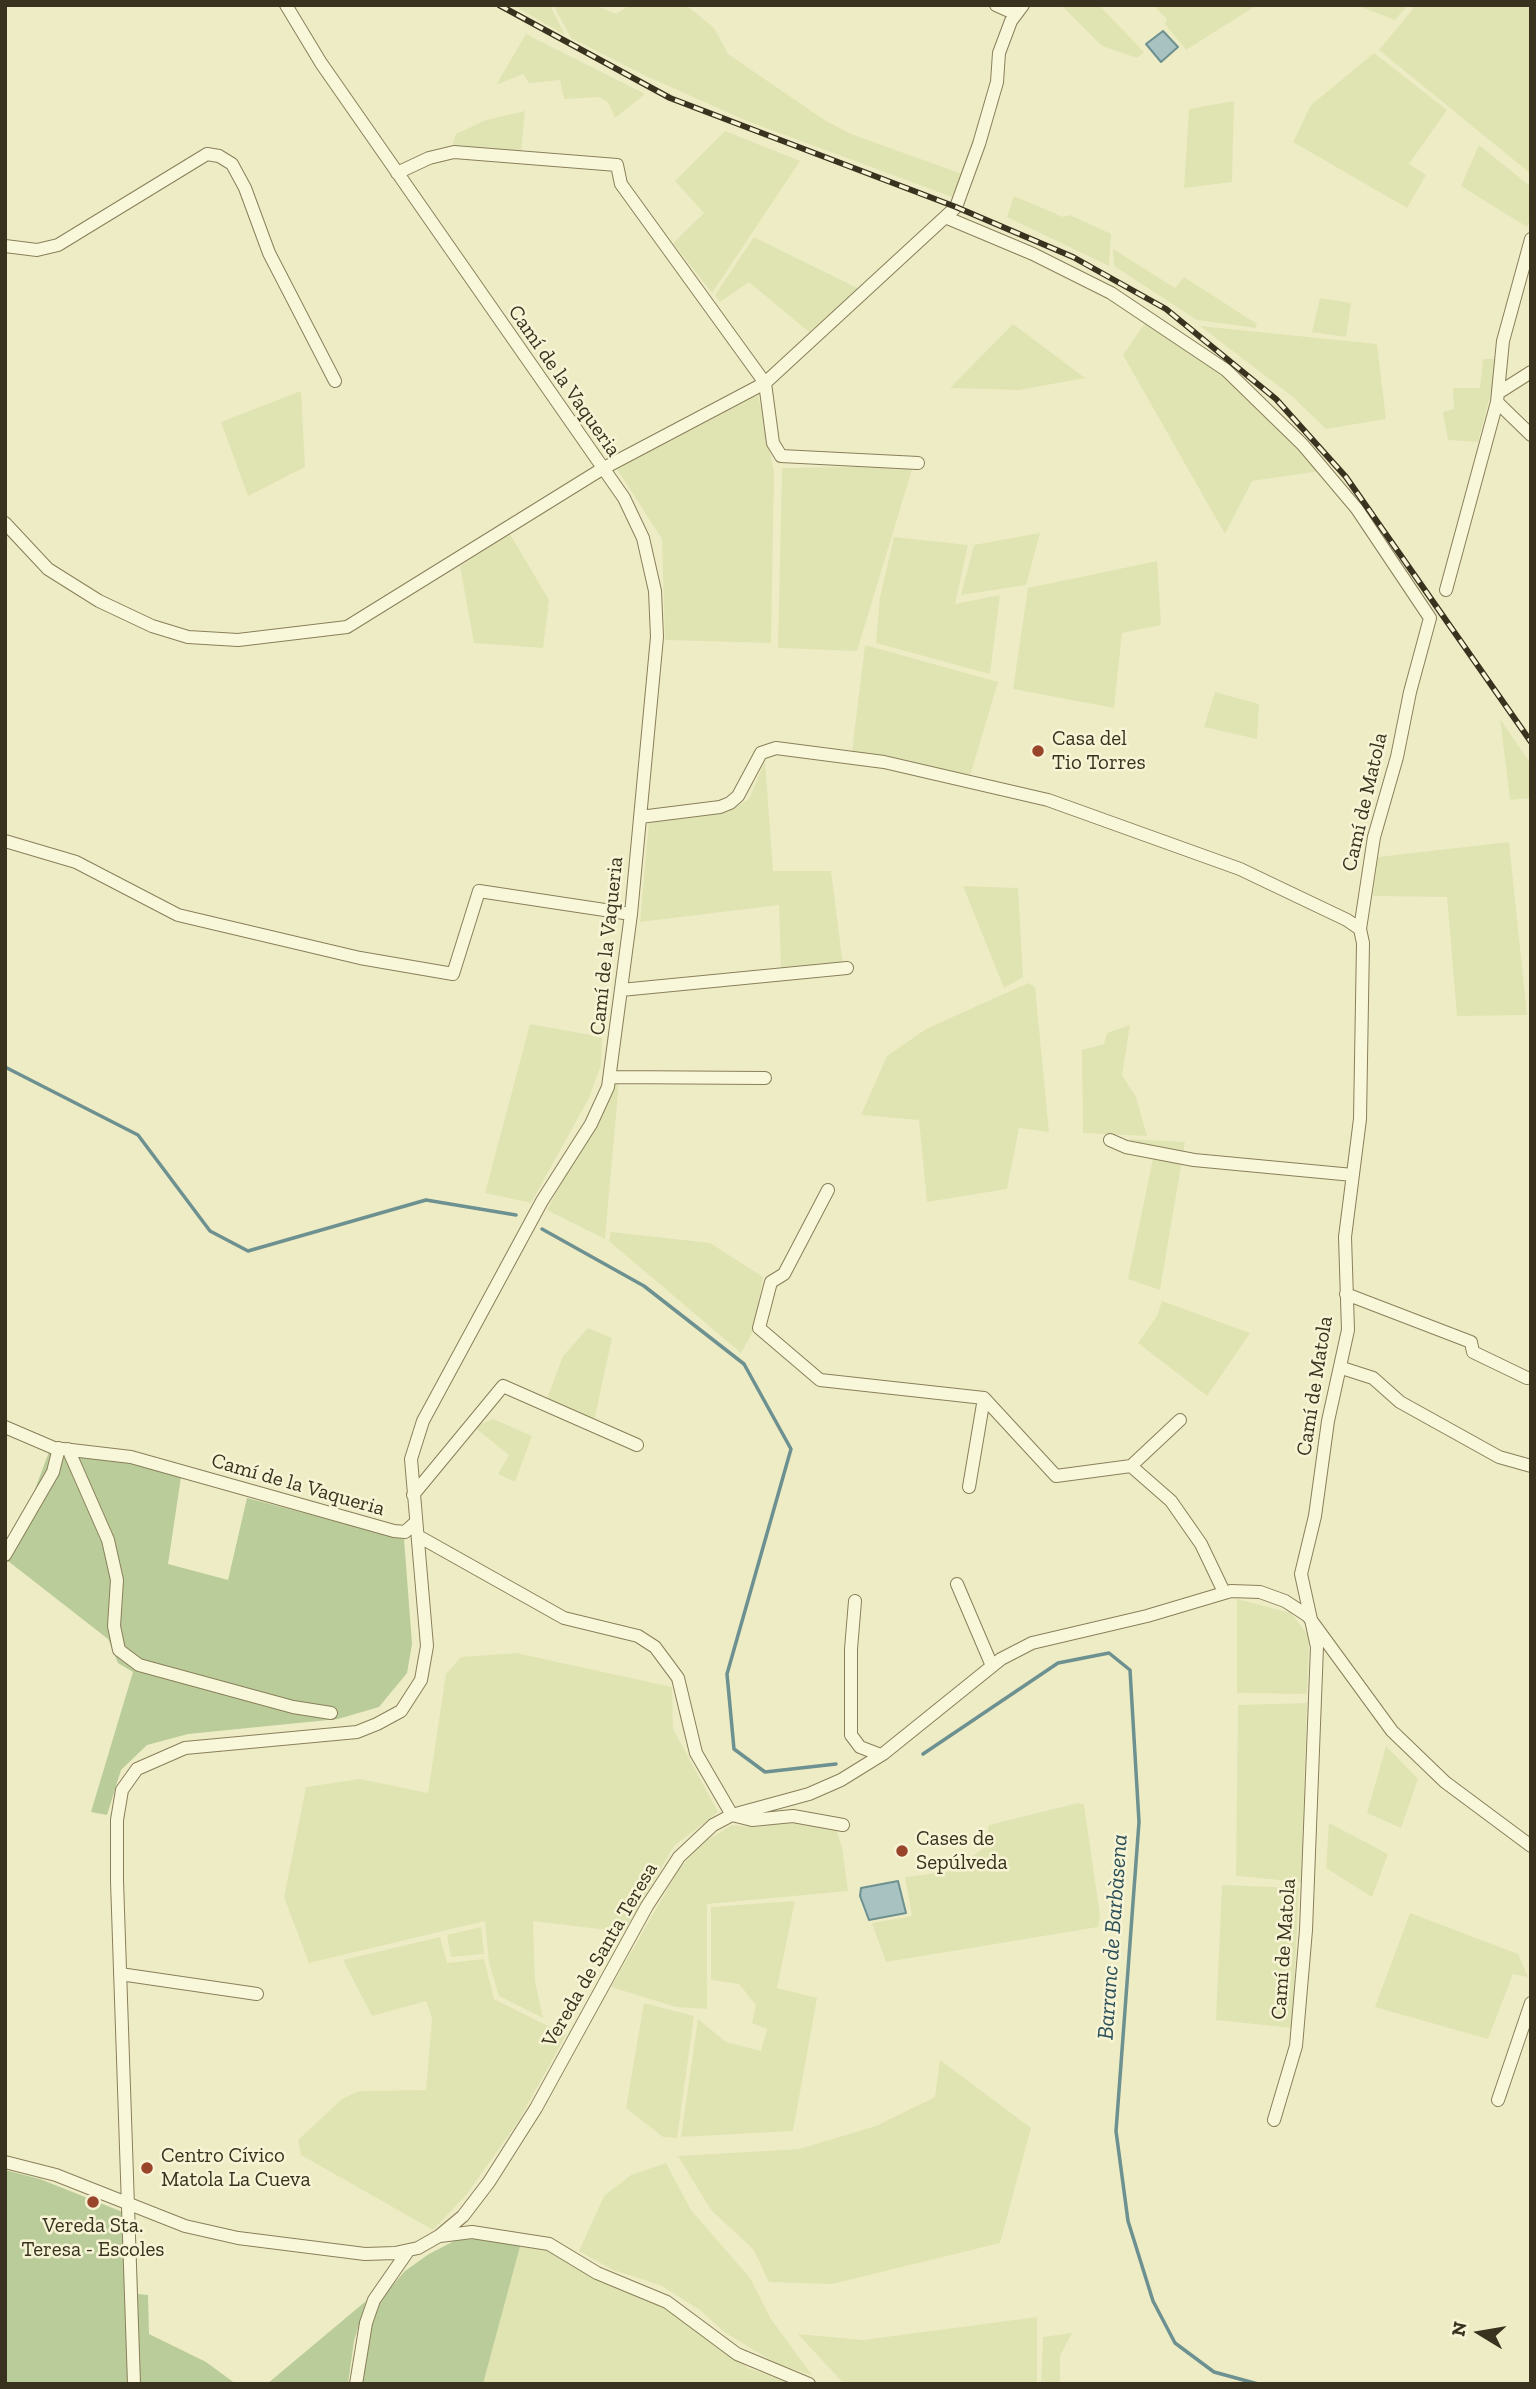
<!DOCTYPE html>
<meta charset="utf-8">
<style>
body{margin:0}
#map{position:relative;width:1536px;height:2389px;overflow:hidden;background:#eeecc5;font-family:"Zilla Slab",serif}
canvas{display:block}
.frame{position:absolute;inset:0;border:7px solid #39321f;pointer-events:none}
.north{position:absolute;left:1445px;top:2298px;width:70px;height:70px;-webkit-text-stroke:5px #f6f4d5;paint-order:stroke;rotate:281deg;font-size:19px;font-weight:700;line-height:28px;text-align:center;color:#39321f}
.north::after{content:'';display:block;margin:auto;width:24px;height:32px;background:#39321f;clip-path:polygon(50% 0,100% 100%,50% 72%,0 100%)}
</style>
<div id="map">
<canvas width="1536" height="2389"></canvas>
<div class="frame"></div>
<div class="north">N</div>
</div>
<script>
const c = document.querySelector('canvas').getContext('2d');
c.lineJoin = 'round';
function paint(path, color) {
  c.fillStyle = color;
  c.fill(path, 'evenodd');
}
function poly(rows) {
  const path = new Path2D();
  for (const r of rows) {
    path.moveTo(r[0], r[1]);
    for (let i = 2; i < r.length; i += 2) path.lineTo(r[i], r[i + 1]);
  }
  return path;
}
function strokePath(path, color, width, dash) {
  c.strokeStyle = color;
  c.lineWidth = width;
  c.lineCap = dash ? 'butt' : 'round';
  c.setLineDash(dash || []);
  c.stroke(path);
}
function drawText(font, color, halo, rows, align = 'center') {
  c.font = font + ' "Zilla Slab",serif';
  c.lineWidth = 5;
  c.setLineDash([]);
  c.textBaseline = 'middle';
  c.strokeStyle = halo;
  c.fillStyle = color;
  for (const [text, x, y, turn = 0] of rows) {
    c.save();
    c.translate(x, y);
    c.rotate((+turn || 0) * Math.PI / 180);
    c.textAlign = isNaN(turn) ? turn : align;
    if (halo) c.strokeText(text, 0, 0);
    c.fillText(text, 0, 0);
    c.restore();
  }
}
paint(poly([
 [513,5,550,5,565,35],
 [553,5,595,5,616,14,630,5,686,5,714,28,728,54,826,121,851,134,962,174,952,197,747,121,646,76,571,38],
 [1065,5,1099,5,1144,52,1137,58,1102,46,1063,7],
 [1153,5,1257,5,1186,50,1165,24,1167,19],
 [1356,5,1408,5,1395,20],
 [1416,5,1531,5,1531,174,1379,50],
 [526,34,645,94,615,118,608,102,599,97,564,99,560,80,529,83,523,74,496,85],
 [1374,53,1447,110,1409,164,1426,175,1407,208,1293,142,1311,105],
 [1234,101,1232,182,1184,188,1189,109],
 [525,111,521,153,452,147,456,134,486,120],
 [725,131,800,161,712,293,673,243,704,213,675,181],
 [1479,145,1531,187,1531,216,1527,227,1461,186],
 [1014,196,1063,217,1070,215,1111,234,1109,266,1007,217],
 [754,237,859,289,809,332,749,282,720,302,715,295],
 [1113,249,1175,288,1184,277,1257,324,1256,328,1197,320,1114,266],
 [1320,298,1351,303,1346,337,1312,332],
 [1145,323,1181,342,1244,394,1320,471,1252,481,1225,534,1123,355],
 [1013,324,1085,378,1019,390,950,388],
 [1200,326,1377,344,1386,419,1326,429,1293,397],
 [1483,359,1496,359,1492,389,1478,442,1448,440,1443,412,1454,409,1453,388,1480,388],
 [301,391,305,467,248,496,221,422],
 [758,395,774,472,771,643,665,640,662,539,617,469],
 [913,466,857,651,778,648,782,468],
 [1040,533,1026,585,961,595,974,545],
 [510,534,549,600,543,648,474,643,460,566],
 [894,537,968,545,955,604,1000,595,990,674,876,643,880,597],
 [1157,561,1161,625,1122,633,1114,708,1013,689,1028,588],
 [865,645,998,682,970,776,852,752],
 [1215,692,1259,704,1257,739,1204,727],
 [1500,719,1531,764,1531,798,1510,800],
 [765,761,773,871,831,871,843,965,781,970,779,905,640,922,649,821,728,812,749,799],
 [1509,842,1527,1015,1457,1016,1447,897,1373,896,1378,857],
 [963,886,1018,888,1023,977,1004,988],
 [1028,983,1035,987,1049,1132,1019,1128,1007,1189,927,1202,919,1120,861,1115,887,1056,926,1029],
 [530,1024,602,1037,601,1065,589,1098,531,1203,485,1193],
 [1130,1025,1122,1075,1136,1097,1147,1136,1083,1133,1082,1050,1104,1044,1107,1033],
 [619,1081,605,1239,547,1210,615,1082],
 [1130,1139,1185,1142,1160,1290,1128,1279,1155,1149,1129,1143],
 [611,1232,710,1243,763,1277,754,1330,741,1353,609,1241],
 [1162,1301,1250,1333,1207,1396,1138,1343,1157,1316],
 [588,1328,612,1338,594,1421,547,1399,563,1356],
 [493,1419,532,1436,515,1482,498,1474,509,1455,474,1427],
 [1237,1599,1291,1613,1309,1636,1307,1694,1237,1693],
 [516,1653,672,1687,673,1729,718,1812,674,1846,624,1932,533,1921,535,1981,543,2018,499,1996,489,1963,485,1921,309,1963,284,1897,306,1787,360,1779,428,1793,446,1674,461,1657],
 [1307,1703,1301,1882,1236,1876,1238,1705],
 [1386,1746,1418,1779,1401,1828,1367,1813],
 [1078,1803,1084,1805,1100,1915,1098,1927,886,1962,872,1923,912,1916,905,1877,952,1871,985,1847,989,1825],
 [792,1822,836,1829,842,1847,848,1891,707,1904,707,2009,676,2007,611,1987,679,1869,706,1841,732,1825,754,1827],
 [1329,1823,1388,1854,1372,1897,1326,1868],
 [1222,1885,1299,1888,1292,2028,1216,2020],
 [795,1901,777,1988,817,1998,793,2131,681,2137,698,2019,726,2042,761,2051,767,2029,752,2023,756,2005,739,1984,711,1980,711,1907],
 [1410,1913,1518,1954,1528,1977,1513,1974,1488,2039,1375,2007],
 [481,1927,484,1954,451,1957,447,1935],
 [440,1937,447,1963,484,1959,494,1999,566,2035,518,2122,467,2194,433,2230,301,2155,298,2140,342,2099,359,2091,426,2090,432,2018,426,2001,372,2016,343,1960],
 [644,2003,694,2016,677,2138,663,2137,626,2108],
 [940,2060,1031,2128,1000,2243,832,2284,769,2282,753,2249,711,2210,678,2156,799,2149,876,2126,935,2097],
 [666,2163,691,2210,750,2278,771,2319,812,2375,777,2364,724,2332,700,2310,660,2285,613,2270,579,2251,604,2196,631,2175],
 [521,2243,543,2248,648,2299,690,2324,748,2368,795,2384,483,2384],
 [1037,2317,1037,2384,844,2384,798,2334,863,2340],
 [1072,2333,1060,2356,1060,2384,1041,2384,1043,2337]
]), '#e0e4b3');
paint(poly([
 [49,1452,129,1462,181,1477,168,1564,228,1580,247,1498,404,1539,412,1644,407,1673,379,1707,338,1719,188,1734,147,1745,121,1770,107,1815,91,1812,133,1672,118,1663,108,1639,8,1561],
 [5,2170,40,2179,135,2217,138,2294,148,2295,149,2334,206,2362,236,2384,5,2384],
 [476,2239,521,2243,483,2384,361,2384,370,2331,379,2301,405,2271,429,2254,456,2240],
 [366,2301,354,2341,348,2384,267,2384]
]), '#bacc99');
const water = poly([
 [1163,31,1178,47,1161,62,1146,44,1163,31],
 [898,1881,906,1913,869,1920,860,1896,861,1888,898,1881]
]);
paint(water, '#a7c2c0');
strokePath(water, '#6d9090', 2);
strokePath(poly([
 [5,1067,138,1135,210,1231,248,1251,426,1200,516,1215],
 [542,1229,644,1286,744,1364,791,1449,727,1674,734,1749,765,1772,836,1764],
 [923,1754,1058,1663,1109,1653,1130,1670,1139,1822,1116,2131,1128,2221,1153,2301,1175,2343,1214,2372,1258,2384]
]), '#6d9090', 3.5);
const street = poly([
 [996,5,1016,14],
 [397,173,429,158,454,152,617,165,621,184,765,383,773,443,781,456,918,463],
 [945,217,1033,254,1111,293,1226,370,1303,445,1357,509,1430,618,1410,692,1397,757,1374,837,1360,929,1363,943,1360,1119,1345,1237,1348,1330,1328,1421,1315,1516,1301,1574,1317,1647,1306,1930,1296,2046,1274,2120],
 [1531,239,1503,341,1497,402,1531,435],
 [5,246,37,250,58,245,207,154,219,156,232,164,245,188,269,253,335,381],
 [1498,393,1531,372],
 [5,523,48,569,99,601,152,626,188,637,238,640,347,627,602,469,765,383,956,207,979,144,997,82,999,53,1011,21,1023,5],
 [1446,590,1497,402],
 [640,817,720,807,730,803,738,796,761,753,776,748,884,762,1048,800,1240,869,1347,920,1360,929],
 [5,841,76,862,178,915,360,958,453,974,479,891,631,914],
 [621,990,847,968],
 [610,1077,765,1078],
 [1110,1140,1126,1147,1194,1160,1353,1175],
 [828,1190,784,1274,771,1282,759,1328,820,1380,984,1398,1056,1476,1131,1466,1171,1501,1201,1544,1224,1592],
 [1346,1294,1471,1342,1473,1352,1527,1378],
 [1342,1368,1373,1378,1400,1402,1499,1457,1531,1466],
 [5,1427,54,1448,131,1457,394,1531,405,1532,416,1522],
 [68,1449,108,1540,117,1580,114,1626,119,1650,139,1665,293,1707,331,1713],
 [1131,1466,1180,1420],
 [969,1487,984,1398],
 [413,1495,503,1386,637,1445],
 [418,1536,564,1618,638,1636,655,1647,678,1678,696,1753,732,1815,752,1820,793,1816,843,1825],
 [5,1555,53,1472,59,1448],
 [957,1584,992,1666],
 [855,1601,851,1649,851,1735,860,1747,881,1755],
 [120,1974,257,1994],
 [1498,2100,1531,2003],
 [5,2162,56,2175,185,2226,238,2238,365,2254,395,2253,418,2248,439,2236,463,2216,489,2182,536,2108,647,1906,679,1857,713,1825,732,1815,809,1794,841,1780,883,1754,1001,1659,1032,1643,1147,1616,1231,1591,1260,1592,1285,1601,1308,1616,1392,1731,1445,1782,1531,1846],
 [440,2236,472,2232,549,2244,597,2273,667,2302,737,2354,809,2384],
 [134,2384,117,1881,117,1820,122,1790,137,1769,185,1748,357,1732,377,1724,401,1711,421,1680,427,1646,411,1459,423,1421,542,1201,591,1124,608,1087,631,914,657,637,655,591,643,538,624,498,321,63,286,5],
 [356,2384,366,2323,374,2300,408,2251]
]);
strokePath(street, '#897f5b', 14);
strokePath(street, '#f9f7d9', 12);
const rail = poly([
 [499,5,670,98,956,207,1073,257,1166,309,1276,399,1346,477,1531,742]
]);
strokePath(rail, '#39321f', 6);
strokePath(rail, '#f6f4d5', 3.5, [10]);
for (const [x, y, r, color] of [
 [1038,751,7,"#98452b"],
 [902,1851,7,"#98452b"],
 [147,2168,7,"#98452b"],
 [93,2202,7,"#98452b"]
]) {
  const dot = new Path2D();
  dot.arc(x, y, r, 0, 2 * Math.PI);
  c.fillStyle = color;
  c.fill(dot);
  strokePath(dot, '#f6f4d5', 2.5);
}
drawText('21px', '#39321f', '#f6f4d5', [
 ["Camí de la Vaqueria",564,381,55],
 ["Camí de Matola",1365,802,-77],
 ["Camí de la Vaqueria",607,946,-84],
 ["Camí de Matola",1315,1386,-81],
 ["Camí de la Vaqueria",298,1485,16],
 ["Camí de Matola",1284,1949,-86],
 ["Vereda de Santa Teresa",600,1955,-60]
]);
drawText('21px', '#39321f', '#f6f4d5', [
 ["Casa del",1052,739],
 ["Tio Torres",1052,763],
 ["Cases de",916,1839],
 ["Sepúlveda",916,1863],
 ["Centro Cívico",161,2156],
 ["Matola La Cueva",161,2180],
 ["Vereda Sta.",93,2226,"center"],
 ["Teresa - Escoles",93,2250,"center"]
], 'left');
drawText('italic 23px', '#2e5159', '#f6f4d5', [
 ["Barranc de Barbàsena",1113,1937,-86]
]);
</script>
